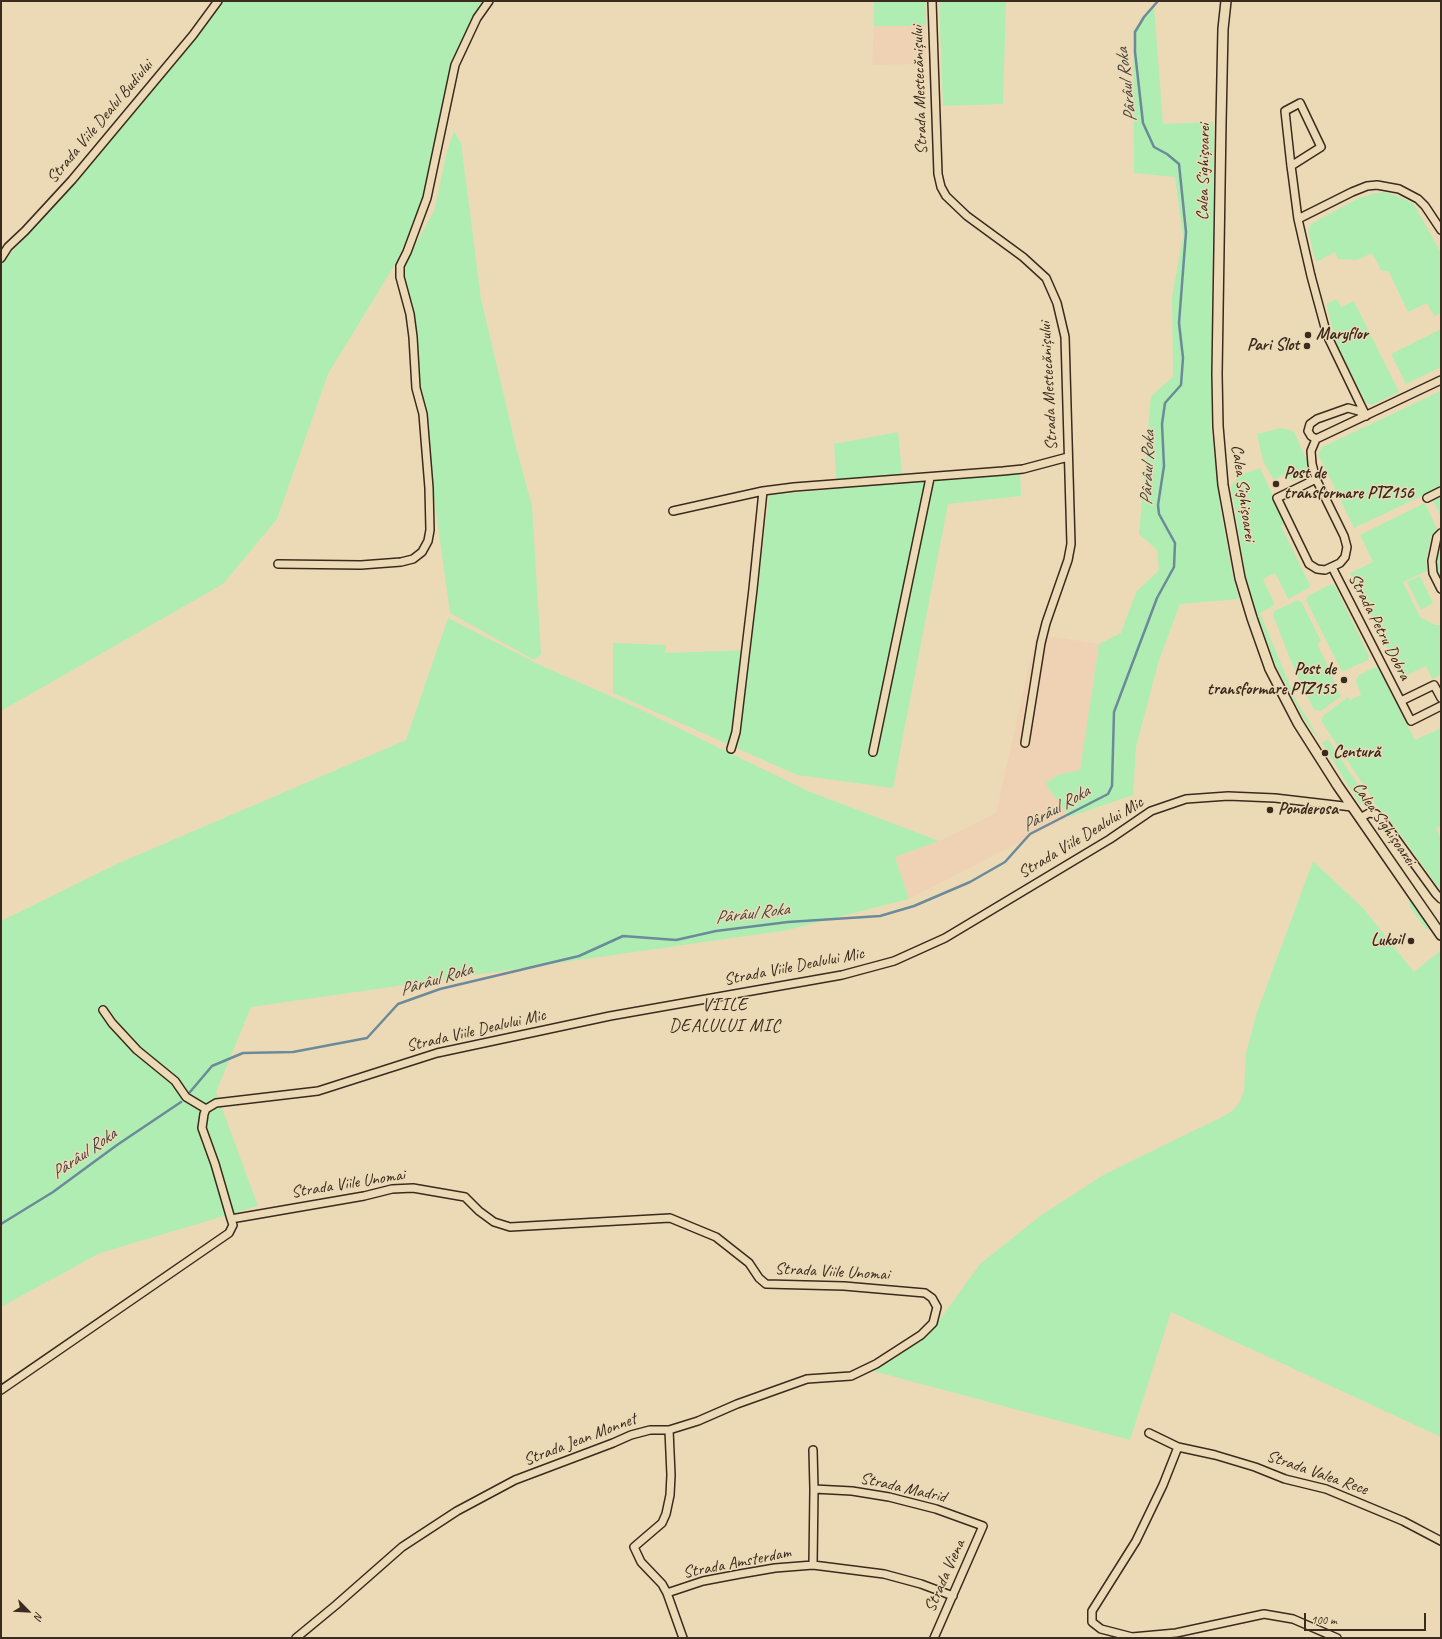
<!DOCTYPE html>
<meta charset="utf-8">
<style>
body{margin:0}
#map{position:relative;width:1442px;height:1639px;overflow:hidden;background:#ecdab7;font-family:Caveat,sans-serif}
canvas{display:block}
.frame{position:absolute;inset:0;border:2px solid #3b2a1e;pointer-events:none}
.north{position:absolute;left:8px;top:1591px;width:40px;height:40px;-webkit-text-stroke:3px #ecdab7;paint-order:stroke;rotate:114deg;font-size:11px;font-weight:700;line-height:16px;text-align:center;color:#3b2a1e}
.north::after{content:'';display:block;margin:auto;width:14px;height:18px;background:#3b2a1e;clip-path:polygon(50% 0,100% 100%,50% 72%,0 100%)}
.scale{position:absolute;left:1304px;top:1613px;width:122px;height:18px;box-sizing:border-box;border:2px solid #3b2a1e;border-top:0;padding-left:5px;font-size:12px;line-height:14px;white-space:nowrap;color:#3b2a1e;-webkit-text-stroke:3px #ecdab7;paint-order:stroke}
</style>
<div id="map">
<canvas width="1442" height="1639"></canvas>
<div class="frame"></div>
<div class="north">N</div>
<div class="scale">100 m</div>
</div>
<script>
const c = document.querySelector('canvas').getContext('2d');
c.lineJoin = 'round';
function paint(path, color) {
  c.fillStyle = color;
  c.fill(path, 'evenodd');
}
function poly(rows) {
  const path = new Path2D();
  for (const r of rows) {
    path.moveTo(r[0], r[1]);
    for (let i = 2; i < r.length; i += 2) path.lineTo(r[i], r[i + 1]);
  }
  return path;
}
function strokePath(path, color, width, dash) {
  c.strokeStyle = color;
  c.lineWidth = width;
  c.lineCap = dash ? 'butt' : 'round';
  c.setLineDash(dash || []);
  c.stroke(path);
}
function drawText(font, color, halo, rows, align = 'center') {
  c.font = font + ' Caveat,sans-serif';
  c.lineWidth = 3;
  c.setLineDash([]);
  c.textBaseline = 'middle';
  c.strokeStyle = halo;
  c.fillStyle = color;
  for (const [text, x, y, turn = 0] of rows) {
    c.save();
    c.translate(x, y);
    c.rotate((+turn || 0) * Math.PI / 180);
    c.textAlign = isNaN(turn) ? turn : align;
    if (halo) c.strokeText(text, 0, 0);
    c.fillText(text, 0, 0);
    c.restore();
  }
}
paint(poly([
 [874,26,926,26,926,64,872,65],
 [1036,634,1099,644,1080,770,1058,775,1045,783,1069,817,909,899,895,857,939,841,996,813]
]), '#efd2b3');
paint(poly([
 [221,1,485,1,449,73,441,117,421,204,397,261,328,374,277,519,223,584,1,711,1,265],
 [874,1,926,1,926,26,874,26],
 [939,1,1006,1,1003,104,943,106],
 [1154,6,1163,124,1214,122,1211,426,1221,513,1233,577,1239,599,1180,604,1159,660,1136,747,1133,795,1069,817,1045,783,1058,775,1080,770,1099,644,1121,633,1136,592,1159,570,1157,550,1139,534,1151,396,1173,377,1172,297,1183,236,1175,177,1134,173,1133,31],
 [454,131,461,143,481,299,517,451,532,506,541,654,534,660,450,613,429,461,418,365,403,267,434,211,447,151],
 [1384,192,1398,196,1414,204,1441,253,1441,313,1434,316,1427,303,1408,312,1389,272,1381,270,1372,253,1357,260,1338,259,1335,252,1316,262,1308,231,1311,224,1359,198,1372,194],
 [1337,299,1341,307,1354,301,1399,392,1372,405,1366,403,1336,342,1326,304],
 [1441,329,1441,367,1406,384,1391,354],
 [1441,391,1441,487,1354,528,1318,454,1322,447],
 [1281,428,1294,431,1312,473,1293,481,1284,475,1274,480,1263,461,1257,434],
 [898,432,903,483,1020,473,1021,496,948,504,893,788,797,775,613,693,613,643,666,645,665,653,750,650,769,495,837,489,834,444],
 [1260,468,1286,523,1281,526,1310,585,1309,588,1288,599,1275,573,1263,579,1275,605,1260,613,1296,700,1322,743,1328,739,1368,800,1369,805,1367,806,1359,803,1322,743,1305,721,1276,666,1257,614,1246,576,1231,487,1234,482,1240,475],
 [1441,495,1441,517,1432,499],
 [1425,503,1437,529,1431,536,1426,561,1427,571,1403,582,1420,617,1435,625,1441,625,1441,676,1440,675,1432,679,1426,666,1401,678,1350,573,1373,562,1360,535],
 [1441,548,1441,581,1435,569,1438,549],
 [1420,576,1433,603,1421,610,1407,582],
 [1331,584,1335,586,1369,656,1368,660,1344,671,1341,670,1306,600,1308,596],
 [1298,600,1301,601,1321,641,1317,643,1341,696,1321,711,1314,710,1306,694,1292,664,1273,615,1274,611],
 [448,618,542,666,633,706,808,791,939,841,895,857,909,899,788,930,251,1007,216,1092,258,1206,100,1253,1,1307,1,921,119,863,406,740],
 [1375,667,1378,668,1415,740,1441,728,1441,825,1436,828,1441,839,1441,891,1387,816,1376,806,1372,798,1322,722,1322,718,1324,715,1348,697,1350,700,1361,695,1356,681,1357,678,1359,675],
 [1313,861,1364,909,1414,972,1441,950,1441,1437,1171,1312,1130,1440,873,1371,928,1336,980,1264,1040,1216,1105,1174,1224,1116,1232,1111,1240,1102,1244,1090,1246,1053,1256,1015],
 [1409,896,1433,931,1425,928,1410,907]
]), '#b0edb3');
strokePath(poly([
 [190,1092,212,1066,243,1053,293,1052,367,1038,398,1004,440,989,579,956,623,936,676,940,716,931,788,922,880,916,914,906,970,882,1005,862,1030,834,1108,794,1112,786,1114,712,1157,598,1174,567,1175,543,1159,514,1158,505,1164,466,1162,424,1165,403,1181,385,1183,358,1179,323,1186,232,1179,164,1167,154,1154,147,1143,123,1135,52,1135,32,1144,17,1158,1],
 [1,1224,53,1192,117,1145,181,1102]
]), '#6b8b9a', 2.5);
const minor = poly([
 [932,1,938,174,941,187,946,196,967,216,1023,257,1046,278,1057,303,1065,337,1071,544,1068,560,1046,623,1041,643,1025,743],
 [1291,166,1321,147,1300,103,1285,111,1291,166,1292,173,1298,219],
 [1,258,8,247,25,231,72,180,193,35,218,1],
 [1366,416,1327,335,1311,276,1298,219,1352,192,1367,186,1377,185,1399,189,1418,199,1425,206,1441,230],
 [1316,439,1311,451,1312,464,1316,479,1344,536,1347,547,1345,557,1340,563,1325,570,1317,569,1309,564,1277,498,1316,479],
 [1316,439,1441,380],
 [1316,439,1311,436,1308,431,1310,424,1317,419,1348,408,1359,411,1365,416],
 [1427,498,1441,491],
 [673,511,763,491,794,487,1003,471,1023,469,1068,457],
 [1441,533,1437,537,1432,561,1433,573,1441,589],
 [278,564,361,565,401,562,413,559,422,552,428,541,430,530,429,488,423,414,416,388,413,337,410,314,400,277,400,266,407,252,427,198,455,65,477,18,489,1],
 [1332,567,1411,721,1441,706],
 [1401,701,1434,685,1441,698],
 [731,749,736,732,753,589,763,491],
 [873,752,930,478],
 [1360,818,1369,813,1376,814,1383,821,1436,894,1441,899],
 [103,1010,112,1023,137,1050,175,1081,186,1097,206,1109],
 [231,1219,364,1196,392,1189,413,1188,465,1197,479,1211,494,1222,510,1227,670,1218,716,1237,749,1263,759,1278,766,1284,844,1286,925,1293,932,1298,937,1307,933,1323,921,1335,876,1364,851,1376,807,1379,737,1404,698,1421,669,1430,650,1430,631,1435,613,1443,515,1480,457,1511,402,1547,336,1605,296,1638],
 [1,1390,229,1233,233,1225,231,1219,215,1164,202,1128,204,1114,206,1109,216,1103,318,1091,437,1053,610,1016,842,975,894,961,945,938,1110,839,1151,811,1186,799,1228,796,1275,798,1352,807],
 [669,1430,671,1475,670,1495,666,1514,662,1523,634,1547,641,1562,662,1584,667,1593,683,1638],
 [1149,1433,1178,1447,1215,1455,1255,1467,1285,1479,1326,1489,1403,1521,1441,1541],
 [1178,1447,1163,1485,1136,1541,1092,1611,1092,1622,1101,1629,1132,1637,1176,1633,1264,1614,1293,1619,1337,1638],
 [814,1489,852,1491,889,1497,936,1509,983,1526,934,1638],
 [813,1565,814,1489,813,1450],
 [667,1593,703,1581,740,1574,775,1568,813,1565,884,1574,921,1584,953,1596]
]);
const secondary = poly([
 [1226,1,1223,29,1221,123,1217,374,1218,426,1223,485,1240,578,1252,618,1270,669,1298,723,1338,786,1441,935]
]);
strokePath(minor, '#3b2a1e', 10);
strokePath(secondary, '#3b2a1e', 12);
strokePath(minor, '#ecdab7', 7);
strokePath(secondary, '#ecdab7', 9);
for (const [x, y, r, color] of [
 [1308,335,4,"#3b2a1e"],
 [1307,346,4,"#3b2a1e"],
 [1276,484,4,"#3b2a1e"],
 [1344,680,4,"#3b2a1e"],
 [1325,753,4,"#3b2a1e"],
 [1270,810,4,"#3b2a1e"],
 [1411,941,4,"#3b2a1e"]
]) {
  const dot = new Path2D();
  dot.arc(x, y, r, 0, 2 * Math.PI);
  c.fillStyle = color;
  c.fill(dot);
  strokePath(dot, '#ecdab7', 1.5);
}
drawText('17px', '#3b2a1e', '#ecdab7', [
 ["Strada Mestecănișului",920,90,-92],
 ["Strada Viile Dealul Budiului",100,122,-50],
 ["Calea Sighișoarei",1204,172,-89],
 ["Strada Mestecănișului",1049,386,-93],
 ["Calea Sighișoarei",1243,493,82],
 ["Strada Petru Dobra",1379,627,63],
 ["Calea Sighișoarei",1384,824,55],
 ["Strada Viile Dealului Mic",1081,838,-31],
 ["Strada Viile Dealului Mic",794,967,-11],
 ["Strada Viile Dealului Mic",476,1031,-13],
 ["Strada Viile Unomai",348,1184,-9],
 ["Strada Viile Unomai",832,1272,3],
 ["Strada Jean Monnet",580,1440,-21],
 ["Strada Valea Rece",1317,1473,19],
 ["Strada Madrid",903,1488,13],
 ["Strada Amsterdam",737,1563,-11],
 ["Strada Viena",945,1576,-66]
]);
drawText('bold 17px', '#3b2a1e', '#ecdab7', [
 ["Maryflor",1316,335],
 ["Pari Slot",1299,346,"right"],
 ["Post de",1284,474],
 ["transformare PTZ156",1284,494],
 ["Post de",1336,670,"right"],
 ["transformare PTZ155",1336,690,"right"],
 ["Centură",1333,753],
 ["Ponderosa",1278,810],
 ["Lukoil",1403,941,"right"]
], 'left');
drawText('italic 18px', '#47423d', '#ecdab7', [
 ["Pârâul Roka",1127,85,-97],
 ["Pârâul Roka",1148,468,-88],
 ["Pârâul Roka",1056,809,-30],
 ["Pârâul Roka",752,914,-7],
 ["Pârâul Roka",436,980,-17],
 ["Pârâul Roka",84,1154,-35]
]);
c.letterSpacing = '1px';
drawText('18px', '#3b2a1e', '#ecdab7', [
 ["VIILE",725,1005],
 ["DEALULUI MIC",725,1026]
]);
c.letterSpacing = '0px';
</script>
